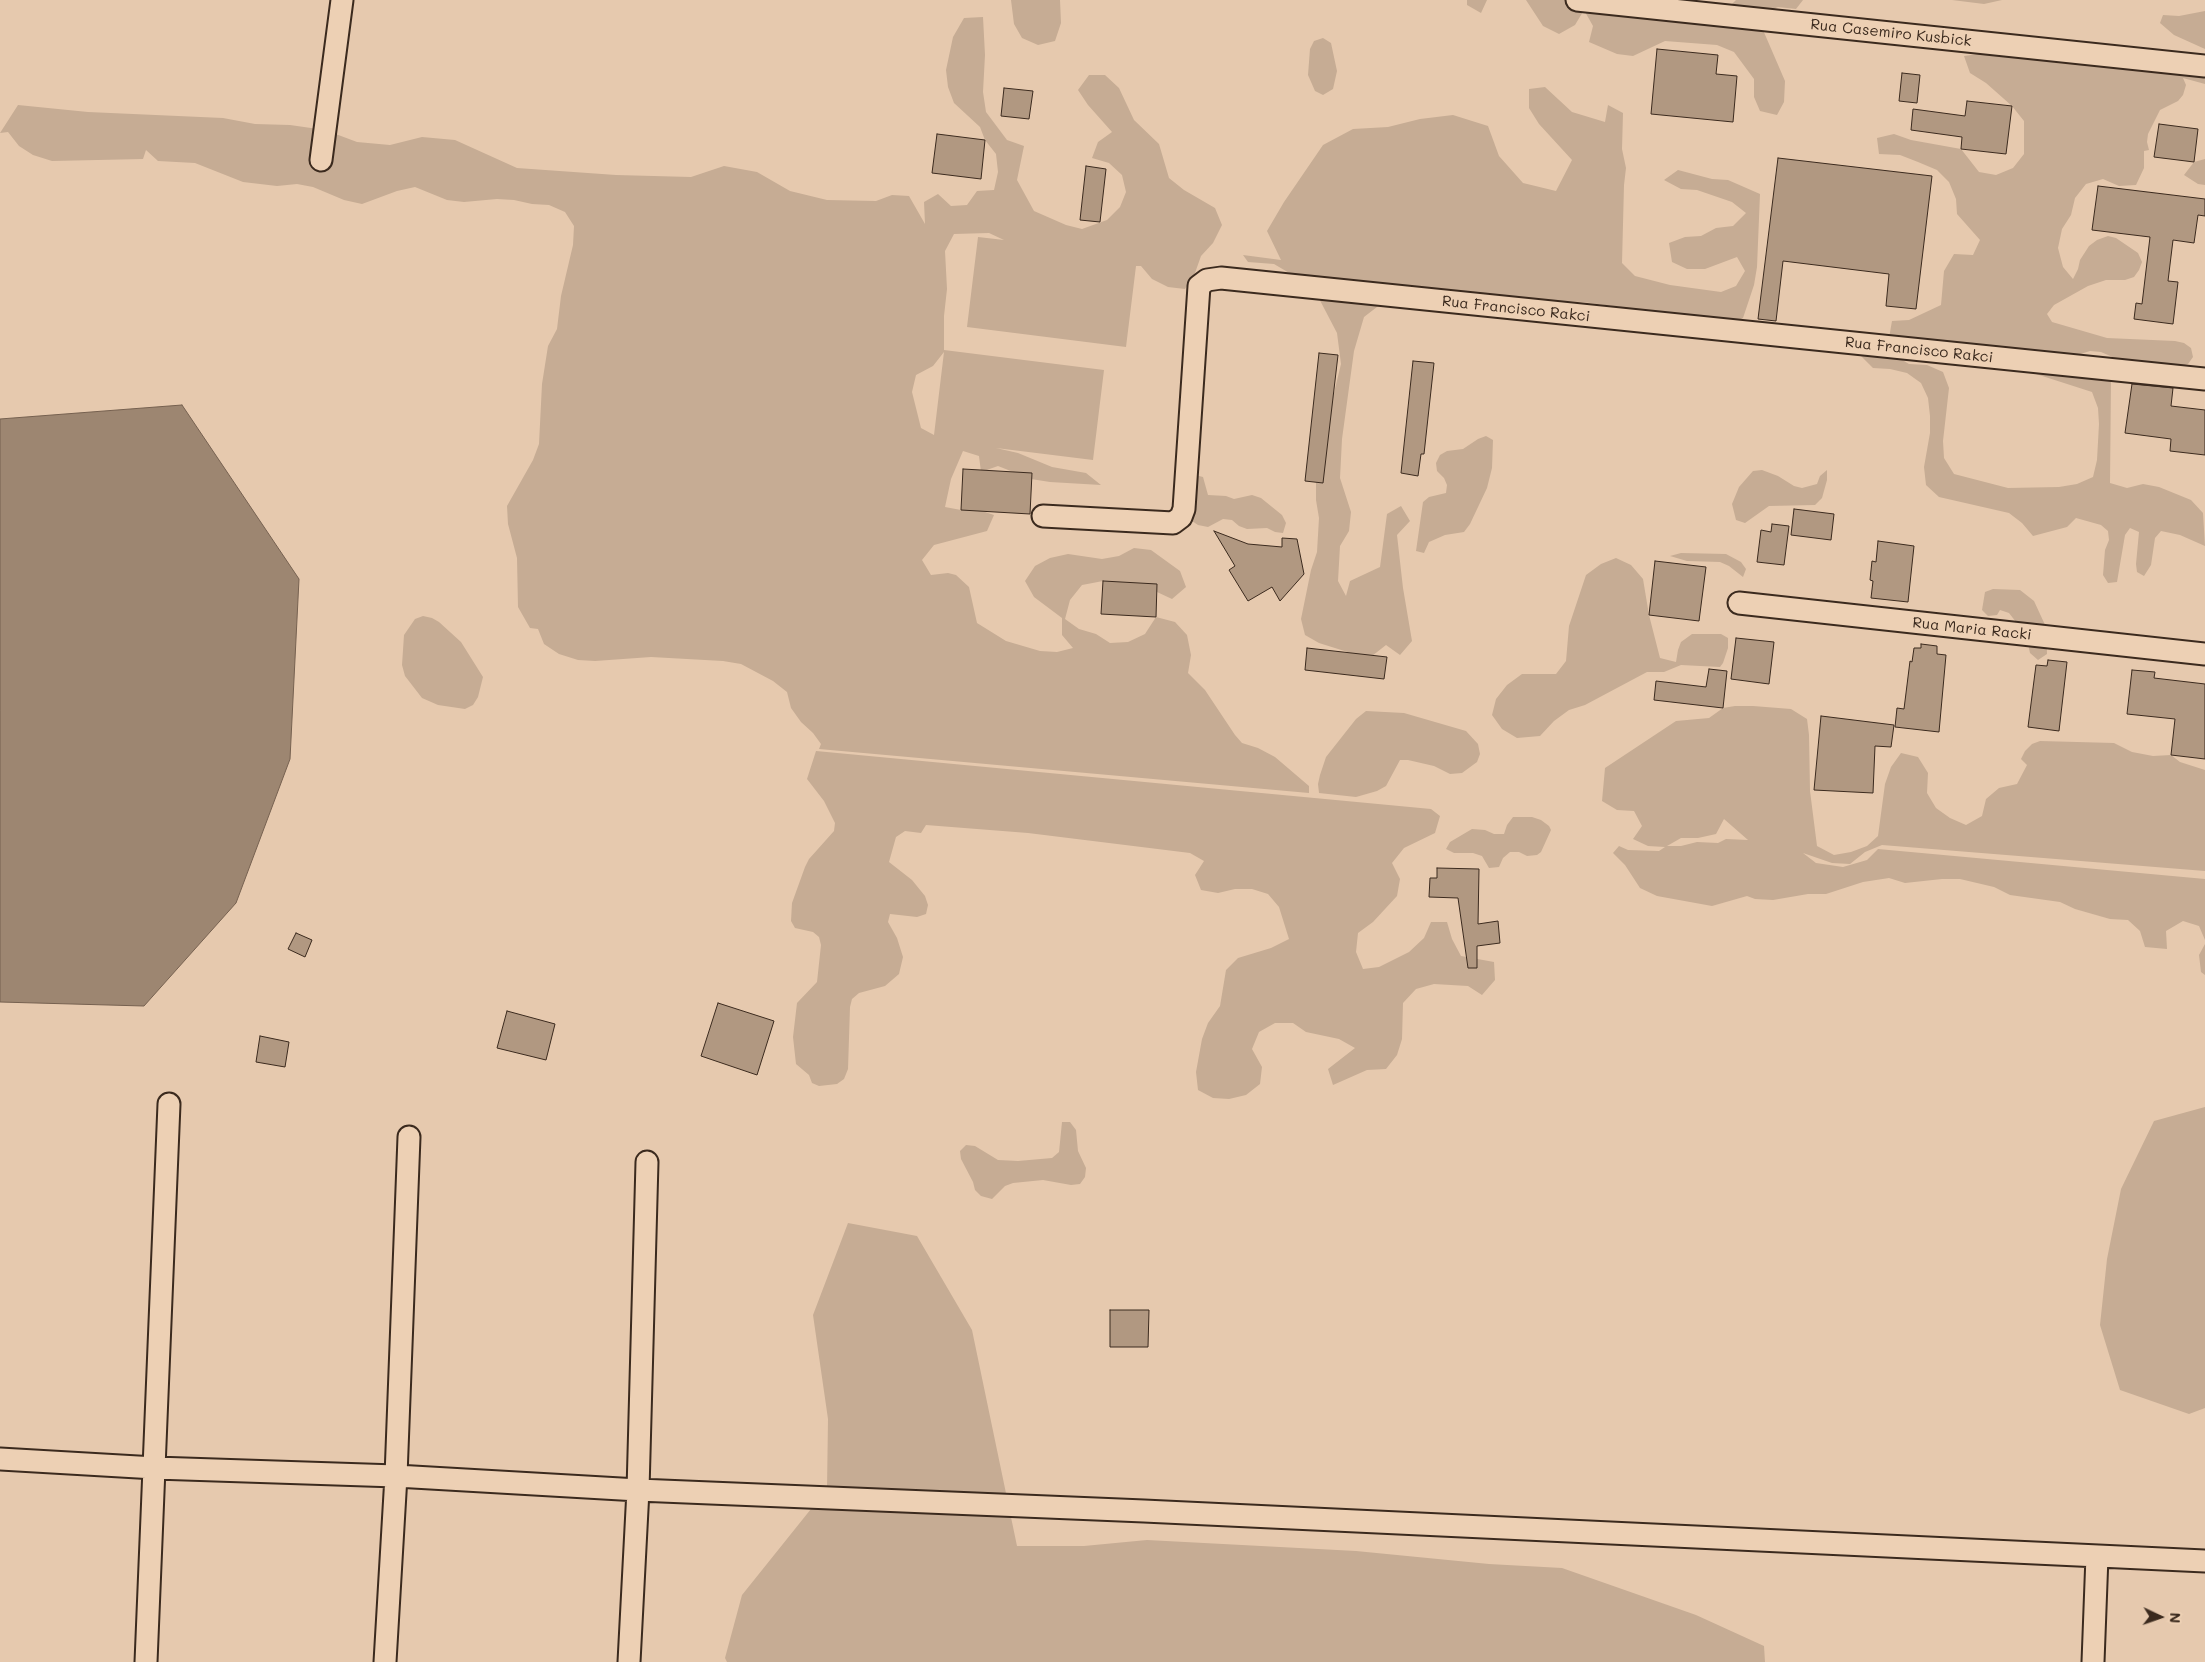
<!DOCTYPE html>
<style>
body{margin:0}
#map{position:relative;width:2205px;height:1662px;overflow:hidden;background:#e6c9ae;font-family:Mali,sans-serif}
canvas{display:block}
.north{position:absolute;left:2135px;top:1592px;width:50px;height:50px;-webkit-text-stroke:4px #edd0b4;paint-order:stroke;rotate:93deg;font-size:14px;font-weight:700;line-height:20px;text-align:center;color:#3b2a1e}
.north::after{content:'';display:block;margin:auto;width:18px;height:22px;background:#3b2a1e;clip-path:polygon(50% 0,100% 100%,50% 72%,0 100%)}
</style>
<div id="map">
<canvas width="2205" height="1662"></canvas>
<div class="north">N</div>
</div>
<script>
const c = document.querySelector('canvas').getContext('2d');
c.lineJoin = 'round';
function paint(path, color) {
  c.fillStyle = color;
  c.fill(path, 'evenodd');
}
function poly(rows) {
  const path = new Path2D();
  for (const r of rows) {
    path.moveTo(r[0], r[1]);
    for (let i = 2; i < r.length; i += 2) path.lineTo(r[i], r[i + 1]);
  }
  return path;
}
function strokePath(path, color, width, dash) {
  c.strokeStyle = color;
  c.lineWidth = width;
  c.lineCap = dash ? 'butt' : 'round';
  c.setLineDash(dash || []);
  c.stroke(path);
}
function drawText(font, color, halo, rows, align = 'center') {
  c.font = font + ' Mali,sans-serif';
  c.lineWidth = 4;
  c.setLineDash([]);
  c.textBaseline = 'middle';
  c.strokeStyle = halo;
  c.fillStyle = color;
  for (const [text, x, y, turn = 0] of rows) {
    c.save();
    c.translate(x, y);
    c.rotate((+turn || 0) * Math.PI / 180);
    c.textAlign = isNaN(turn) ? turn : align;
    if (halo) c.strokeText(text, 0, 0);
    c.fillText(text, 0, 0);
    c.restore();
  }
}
paint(poly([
 [1011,0,1060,0,1061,23,1055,41,1038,45,1022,38,1014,24],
 [1467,0,1487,0,1481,13,1467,5],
 [1526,0,1682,0,1679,5,1728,8,1736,0,1803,0,1796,9,1778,7,1760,14,1763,30,1785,81,1784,102,1777,115,1760,111,1754,97,1754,79,1734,52,1717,45,1665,41,1633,56,1617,54,1589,42,1593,26,1584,10,1575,25,1559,34,1543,26],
 [1952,0,2002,0,1984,4],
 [2205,11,2205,49,2174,35,2160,23,2163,15,2179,16],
 [983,17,985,55,983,92,986,112,1007,140,1024,146,1017,180,1034,211,1066,225,1082,229,1107,220,1120,207,1126,192,1122,175,1109,163,1092,158,1098,142,1112,132,1088,105,1078,90,1089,75,1105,75,1119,88,1134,120,1159,144,1169,178,1184,190,1215,208,1222,225,1213,243,1201,256,1195,273,1185,289,1168,287,1152,279,1141,266,1136,266,1126,347,967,327,978,237,1004,240,989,233,954,234,945,251,947,289,944,316,944,350,1104,370,1093,460,996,448,1018,453,1052,467,1086,473,1101,485,1050,482,1031,479,998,466,981,472,979,456,963,451,951,479,945,507,961,510,976,509,994,515,987,531,934,545,922,560,931,575,948,573,956,575,969,587,977,623,1006,641,1040,651,1057,652,1073,648,1062,635,1062,618,1034,597,1025,581,1035,566,1050,558,1068,554,1102,559,1119,556,1134,548,1151,550,1180,571,1186,587,1172,599,1157,592,1103,581,1082,585,1070,600,1065,619,1079,629,1096,634,1110,643,1128,642,1145,634,1156,617,1175,622,1187,635,1191,655,1188,673,1205,690,1235,735,1242,743,1258,748,1275,757,1309,786,1309,793,819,749,821,744,813,733,801,722,791,708,787,692,773,681,741,664,723,661,651,657,595,661,578,660,559,654,544,644,538,629,530,628,518,607,517,558,508,524,507,506,533,460,539,444,542,384,548,346,557,329,561,296,573,245,574,226,565,212,549,205,532,204,514,200,497,199,464,202,447,200,415,187,397,191,362,204,344,200,313,187,297,184,277,186,243,182,195,163,158,161,146,150,143,159,52,161,33,155,19,146,8,132,0,133,18,105,88,112,223,118,255,124,290,125,325,130,357,142,390,145,422,137,455,140,517,168,616,175,691,177,724,166,757,172,790,191,827,200,876,201,892,195,909,196,925,224,924,202,938,194,951,206,967,205,977,191,994,190,998,172,996,154,985,140,980,127,954,103,948,87,946,70,953,37,964,18],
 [944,352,934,435,921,428,912,392,916,375,933,366],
 [1323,38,1331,43,1337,71,1333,89,1323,95,1315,91,1308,75,1310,49,1314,41],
 [2007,50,2057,63,2074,64,2205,67,2205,84,2183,78,2186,85,2183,95,2178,101,2160,110,2148,134,2147,142,2149,150,2144,151,2144,168,2136,185,2119,186,2103,179,2086,184,2075,198,2071,215,2062,229,2058,248,2063,267,2073,279,2078,269,2080,260,2089,246,2097,240,2108,236,2116,238,2138,253,2142,262,2139,270,2134,277,2125,280,2106,280,2088,286,2054,305,2047,314,2052,322,2107,338,2175,341,2184,343,2191,348,2193,357,2188,364,2179,367,2129,364,2101,352,2090,351,2071,357,2111,379,2110,483,2127,488,2143,484,2159,487,2191,500,2203,513,2205,546,2180,535,2161,531,2155,538,2151,565,2144,576,2137,572,2136,564,2139,532,2130,528,2125,535,2117,582,2108,583,2103,575,2105,550,2109,540,2108,531,2101,525,2076,518,2067,527,2033,536,2022,523,2009,513,1939,497,1926,485,1924,467,1930,433,1930,416,1928,398,1921,383,1907,373,1890,369,1873,368,1861,356,1894,355,1909,364,1927,365,1943,372,1949,388,1943,441,1944,458,1954,474,2008,488,2059,487,2077,484,2093,477,2097,460,2099,424,2098,408,2092,392,2008,365,1889,338,1892,321,1909,320,1941,305,1944,271,1954,254,1973,255,1980,240,1957,214,1956,199,1949,182,1937,170,1918,162,1900,155,1879,154,1877,138,1894,134,1911,140,1961,149,1979,172,1996,175,2013,168,2024,154,2024,121,2012,106,1986,83,1970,73,1964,56],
 [1545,87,1572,112,1605,122,1608,105,1623,113,1622,149,1626,168,1624,185,1622,263,1635,276,1670,285,1721,292,1736,286,1745,271,1737,257,1705,269,1687,269,1672,262,1669,243,1685,237,1701,236,1716,228,1733,226,1746,213,1732,202,1697,190,1681,189,1664,180,1678,170,1712,179,1728,180,1760,194,1757,267,1754,285,1743,318,1728,325,1629,312,1620,307,1583,302,1528,300,1454,291,1399,290,1364,317,1354,351,1342,439,1340,478,1351,512,1349,531,1340,546,1338,581,1346,596,1350,581,1380,567,1387,514,1401,506,1410,521,1397,535,1403,588,1412,641,1400,655,1386,645,1372,656,1354,654,1319,643,1305,635,1301,619,1311,570,1317,552,1319,518,1316,500,1316,467,1341,364,1337,333,1313,287,1274,264,1248,262,1243,255,1281,260,1267,231,1284,202,1323,145,1353,129,1388,127,1420,119,1453,115,1488,126,1499,156,1523,183,1556,191,1572,160,1539,124,1529,108,1529,89],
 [2205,159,2205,185,2198,184,2184,175,2194,162],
 [1486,436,1493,440,1492,468,1487,488,1470,524,1464,532,1445,535,1429,542,1424,553,1416,551,1423,502,1429,497,1446,493,1447,485,1444,478,1437,471,1436,463,1440,455,1447,451,1463,449,1478,439],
 [1762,470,1778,476,1794,486,1802,488,1817,484,1820,476,1827,470,1827,480,1822,498,1815,505,1769,506,1745,523,1736,520,1732,504,1739,487,1753,471],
 [1195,475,1203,477,1208,495,1226,496,1234,499,1252,495,1261,498,1282,515,1286,523,1283,533,1275,532,1267,528,1247,529,1239,526,1232,520,1223,519,1208,527,1198,525,1192,521,1187,513],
 [1681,553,1726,554,1741,562,1746,569,1743,577,1729,566,1720,562,1687,561,1670,556],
 [1616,558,1631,565,1643,579,1649,615,1660,658,1676,662,1678,650,1681,642,1692,634,1721,634,1728,638,1728,648,1723,663,1720,667,1681,665,1664,672,1647,672,1585,705,1569,710,1554,721,1540,736,1517,738,1502,729,1492,715,1496,699,1507,685,1522,674,1556,674,1566,661,1569,626,1586,575,1601,564],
 [1993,589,2020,590,2034,601,2046,627,2047,654,2038,660,2030,653,2026,635,2009,613,2000,610,1997,615,1988,616,1982,610,1985,592],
 [423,616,432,618,439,622,461,642,483,677,478,697,473,705,465,709,438,705,422,698,405,676,402,665,404,635,415,619],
 [1735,706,1753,706,1791,709,1807,719,1809,735,1810,791,1817,846,1834,855,1851,852,1867,846,1878,836,1885,784,1891,767,1901,753,1918,757,1928,773,1927,793,1936,808,1950,818,1966,825,1982,816,1986,799,1999,788,2017,784,2027,765,2021,759,2025,751,2032,744,2040,741,2114,743,2132,752,2153,756,2171,755,2180,762,2205,770,2205,871,1882,845,1865,852,1850,864,1832,863,1803,853,1816,863,1843,867,1867,860,1878,849,2205,879,2205,940,2199,926,2183,921,2166,931,2167,949,2145,947,2140,931,2128,920,2110,919,2075,909,2060,902,2010,895,1994,887,1960,879,1942,879,1905,883,1889,878,1863,882,1826,894,1808,894,1773,900,1755,899,1747,896,1712,906,1657,896,1640,888,1625,865,1613,853,1619,846,1628,850,1659,851,1665,847,1648,846,1633,839,1642,826,1634,811,1617,810,1602,801,1605,768,1676,721,1709,718,1723,708],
 [1724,819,1748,840,1726,839,1718,843,1697,842,1681,846,1667,846,1681,838,1698,838,1716,834],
 [1366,711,1404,713,1466,731,1478,744,1480,754,1477,762,1462,773,1450,774,1434,766,1408,760,1400,760,1386,786,1377,791,1356,797,1319,793,1318,784,1320,775,1326,757,1356,719],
 [816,751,1431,809,1440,816,1435,833,1404,848,1392,863,1400,879,1397,896,1373,922,1358,933,1356,952,1363,969,1379,967,1409,952,1424,938,1431,922,1447,922,1452,939,1461,956,1494,962,1495,980,1482,995,1468,986,1434,984,1416,989,1403,1003,1402,1039,1397,1055,1386,1069,1367,1070,1333,1085,1328,1069,1355,1048,1339,1039,1306,1032,1293,1023,1275,1023,1259,1032,1252,1049,1262,1067,1260,1084,1246,1095,1229,1099,1213,1098,1198,1090,1196,1072,1202,1039,1208,1023,1220,1006,1226,970,1238,958,1271,948,1289,939,1279,907,1268,894,1252,889,1235,889,1218,893,1201,890,1195,875,1204,861,1190,853,1028,833,926,825,921,833,905,831,896,837,889,862,912,880,925,896,928,905,926,914,917,917,890,914,888,922,897,938,903,957,899,974,885,986,859,993,852,999,850,1007,848,1069,844,1079,837,1084,819,1086,812,1083,809,1075,796,1064,793,1037,797,1003,817,982,821,945,819,937,813,932,795,928,791,921,792,903,805,867,809,859,834,831,835,823,824,801,807,779],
 [1513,817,1532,817,1541,820,1549,826,1551,830,1541,852,1537,855,1527,856,1519,852,1510,852,1503,858,1499,867,1489,868,1482,856,1473,853,1454,853,1446,849,1450,842,1472,829,1485,830,1494,834,1504,834,1507,825],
 [2205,944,2205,975,2201,972,2199,955],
 [2205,1107,2205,1408,2189,1414,2120,1390,2100,1325,2107,1259,2121,1189,2154,1121],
 [1062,1122,1070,1122,1076,1130,1078,1151,1086,1168,1085,1177,1080,1184,1071,1185,1043,1180,1013,1183,1005,1186,992,1199,981,1196,975,1190,973,1182,961,1159,960,1151,966,1145,975,1146,998,1160,1018,1161,1052,1158,1059,1152],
 [848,1223,917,1236,972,1330,1017,1546,1084,1546,1147,1540,1356,1551,1489,1564,1562,1568,1696,1615,1764,1646,1765,1662,727,1662,725,1658,742,1595,827,1489,828,1419,813,1315]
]), '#c6ac94');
const water = poly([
 [182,405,299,579,290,759,236,903,144,1006,0,1002,0,419,182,405]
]);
paint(water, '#9d8671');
strokePath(water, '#766150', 1);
const building = poly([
 [1657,49,1718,55,1716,74,1737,76,1733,122,1651,114,1657,49],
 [1902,73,1920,75,1917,103,1899,101,1902,73],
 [1004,88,1033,91,1029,119,1001,116,1004,88],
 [1967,101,2012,106,2006,154,1961,149,1962,137,1911,130,1913,109,1965,116,1967,101],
 [2159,124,2198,129,2194,162,2154,157,2159,124],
 [937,134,985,140,981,179,932,173,937,134],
 [1778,158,1932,176,1916,309,1886,306,1889,274,1783,261,1776,321,1758,319,1778,158],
 [1086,166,1106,169,1100,222,1080,220,1086,166],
 [2098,186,2205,199,2205,216,2198,215,2194,243,2173,240,2168,281,2178,282,2173,324,2134,319,2136,303,2142,304,2150,237,2092,230,2098,186],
 [1319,353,1338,355,1323,483,1305,481,1319,353],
 [1413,361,1434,363,1424,454,1421,454,1418,476,1401,473,1413,361],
 [2132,384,2173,388,2171,406,2205,410,2205,455,2170,451,2171,439,2125,433,2132,384],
 [963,469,1032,473,1030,514,961,510,963,469],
 [1794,509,1834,514,1831,540,1791,535,1794,509],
 [1772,524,1789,526,1784,565,1757,562,1761,530,1771,532,1772,524],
 [1214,531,1248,544,1282,547,1282,538,1297,539,1304,574,1280,601,1272,587,1248,601,1229,570,1235,566,1214,531],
 [1878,541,1914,546,1908,602,1871,598,1873,581,1870,580,1872,561,1876,562,1878,541],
 [1655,561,1706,567,1699,621,1649,615,1655,561],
 [1103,581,1157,584,1156,617,1101,614,1103,581],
 [1736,638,1774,642,1769,684,1731,679,1736,638],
 [1921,644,1937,646,1937,654,1946,655,1939,732,1895,727,1897,708,1904,709,1910,661,1912,662,1914,648,1921,648,1921,644],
 [1307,648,1387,657,1384,679,1305,670,1307,648],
 [2048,660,2067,662,2059,731,2028,727,2036,665,2047,666,2048,660],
 [1709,669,1727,671,1723,708,1654,700,1656,681,1706,687,1709,669],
 [2132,670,2155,672,2154,678,2205,684,2205,759,2171,755,2175,719,2127,714,2132,670],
 [1821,716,1894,725,1891,747,1875,746,1873,793,1814,790,1821,716],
 [1437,868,1479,869,1478,924,1498,921,1500,943,1477,946,1477,968,1468,968,1458,898,1429,897,1430,878,1437,878,1437,868],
 [296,933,312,940,305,957,288,949,296,933],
 [718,1003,774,1021,757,1075,701,1056,718,1003],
 [507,1011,555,1024,546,1060,497,1048,507,1011],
 [260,1036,289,1042,285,1067,256,1062,260,1036],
 [1110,1310,1149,1310,1148,1347,1110,1347,1110,1310]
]);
paint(building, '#b19881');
strokePath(building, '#3b2a1e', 1);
const street = poly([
 [1577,0,2205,66],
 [321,160,342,0],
 [1043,516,1173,523,1181,517,1184,509,1199,286,1207,280,1221,278,2205,379],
 [1739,603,2205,654],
 [0,1459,155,1468,396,1476,638,1490,1144,1511,2205,1561],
 [146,1662,169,1104],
 [385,1662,396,1476,409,1137],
 [629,1662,638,1490,647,1162],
 [2093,1662,2097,1556]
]);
strokePath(street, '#3b2a1e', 25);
strokePath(street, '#edd0b4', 21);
drawText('15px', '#3b2a1e', '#edd0b4', [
 ["Rua Casemiro Kusbick",1891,33,6],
 ["Rua Francisco Rakci",1516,309,6],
 ["Rua Francisco Rakci",1919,350,6],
 ["Rua Maria Racki",1972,629,6]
]);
</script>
